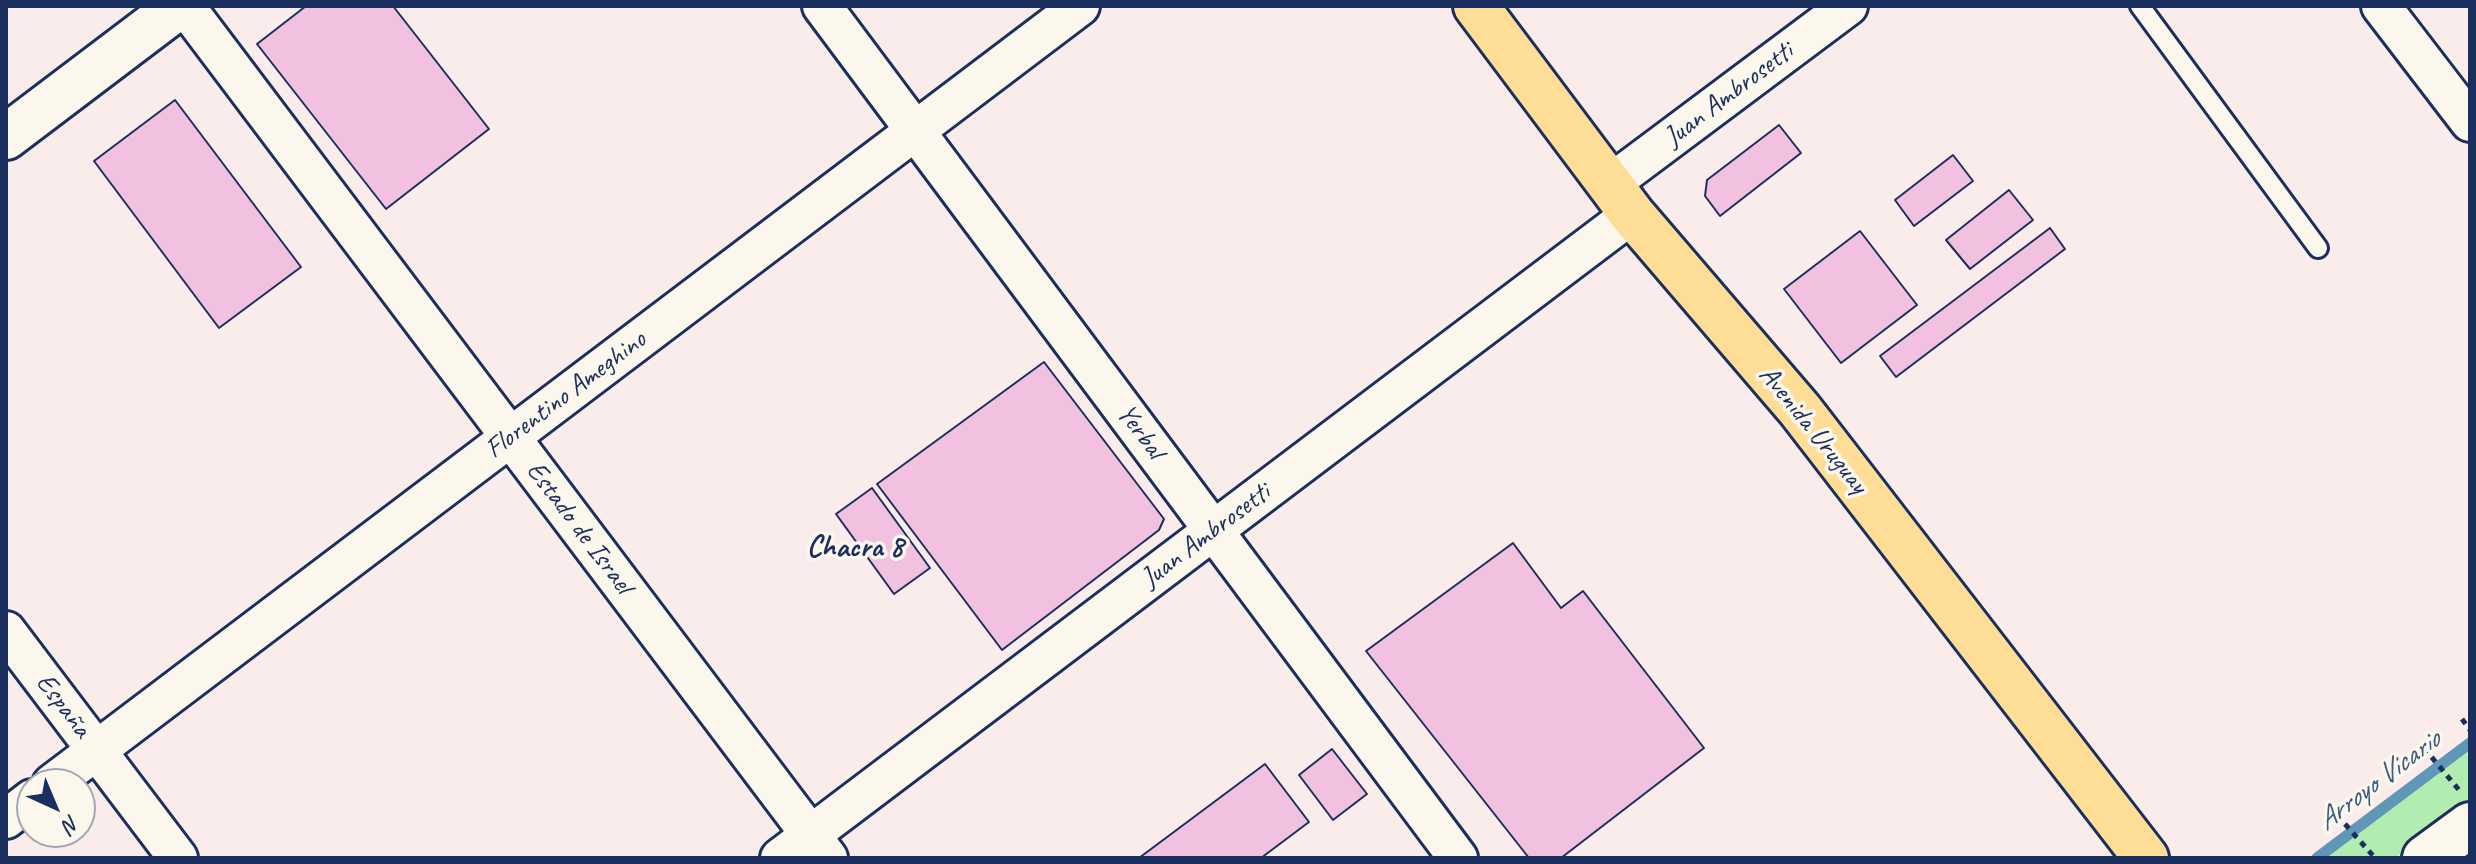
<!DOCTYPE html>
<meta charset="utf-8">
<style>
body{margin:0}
#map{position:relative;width:2476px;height:864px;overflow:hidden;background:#f9ecea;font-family:Caveat,sans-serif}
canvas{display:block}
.frame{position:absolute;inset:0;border:8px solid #1b2f5e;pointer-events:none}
.north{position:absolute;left:16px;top:768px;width:80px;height:80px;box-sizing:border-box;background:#fbf7ec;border:2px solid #a1a7b3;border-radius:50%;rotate:136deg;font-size:22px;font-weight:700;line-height:32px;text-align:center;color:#1b2f5e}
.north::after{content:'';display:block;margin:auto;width:28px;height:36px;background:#1b2f5e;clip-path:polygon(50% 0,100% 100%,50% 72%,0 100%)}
</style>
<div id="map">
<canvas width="2476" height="864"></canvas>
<div class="frame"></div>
<div class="north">N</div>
</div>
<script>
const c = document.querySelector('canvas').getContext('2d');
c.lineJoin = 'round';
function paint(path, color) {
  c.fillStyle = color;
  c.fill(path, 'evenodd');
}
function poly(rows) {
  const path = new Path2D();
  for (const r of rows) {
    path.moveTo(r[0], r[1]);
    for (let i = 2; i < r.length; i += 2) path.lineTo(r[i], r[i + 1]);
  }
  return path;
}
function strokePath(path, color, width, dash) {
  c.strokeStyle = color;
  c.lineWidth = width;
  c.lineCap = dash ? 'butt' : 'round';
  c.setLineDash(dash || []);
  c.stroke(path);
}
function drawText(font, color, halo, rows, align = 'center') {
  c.font = font + ' Caveat,sans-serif';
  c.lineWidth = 7;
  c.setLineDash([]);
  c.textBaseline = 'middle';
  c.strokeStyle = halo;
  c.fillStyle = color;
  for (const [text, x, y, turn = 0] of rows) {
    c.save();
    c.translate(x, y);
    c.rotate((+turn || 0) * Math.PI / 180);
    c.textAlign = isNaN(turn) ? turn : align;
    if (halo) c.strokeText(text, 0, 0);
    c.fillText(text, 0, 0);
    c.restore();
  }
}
paint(poly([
 [2470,737,2470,802,2395,858,2310,858]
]), '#b1ecb1');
strokePath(poly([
 [2317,858,2470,743]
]), '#6197b6', 11);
const building = poly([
 [306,6,393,6,489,129,386,209,257,44,306,6],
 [175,100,301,267,219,328,94,161,175,100],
 [1779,125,1801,153,1720,216,1705,196,1707,180,1779,125],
 [1953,155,1973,181,1914,226,1895,200,1953,155],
 [2009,190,2033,220,1970,269,1946,240,2009,190],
 [2050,228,2065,249,1896,377,1880,356,2050,228],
 [1860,231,1917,305,1841,363,1784,289,1860,231],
 [1044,362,1164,519,1159,530,1002,650,877,484,1044,362],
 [872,488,930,568,894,594,836,514,872,488],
 [1513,543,1561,608,1583,591,1704,748,1561,858,1529,858,1366,651,1513,543],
 [1332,749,1367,794,1333,820,1299,775,1332,749],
 [1265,764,1309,822,1261,858,1139,858,1265,764]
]);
paint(building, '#f3c1e0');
strokePath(building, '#1b2f5e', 2);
const lane = poly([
 [2140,6,2318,248]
]);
const street = poly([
 [185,6,828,858],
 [822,6,1458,858],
 [2381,6,2470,122],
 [1610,184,1848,6],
 [6,631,178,858],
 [52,784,1080,6],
 [6,819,32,799],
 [780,858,1632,214]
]);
const secondary = poly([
 [6,137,179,6],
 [2425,858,2470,825]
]);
const primary = poly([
 [1476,6,1632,214,1800,410,2146,858]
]);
strokePath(lane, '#1b2f5e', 24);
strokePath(street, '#1b2f5e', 44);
strokePath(secondary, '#1b2f5e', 50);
strokePath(primary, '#1b2f5e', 50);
strokePath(poly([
 [2462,719,2470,730],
 [2424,748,2459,790],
 [2337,815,2375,858]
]), '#1b2f5e', 5, [6, 6]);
strokePath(lane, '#fbf7ec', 18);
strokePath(street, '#fbf7ec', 38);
strokePath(secondary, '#fbf7ec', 44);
strokePath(primary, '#fedd96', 44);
drawText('28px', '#1b2f5e', '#fbf7ec', [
 ["Juan Ambrosetti",1729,95,-37],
 ["Florentino Ameghino",566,395,-37],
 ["Avenida Uruguay",1813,430,51],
 ["Yerbal",1140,432,53],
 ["Estado de Israel",579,528,53],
 ["Juan Ambrosetti",1206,536,-37],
 ["España",63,706,53]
]);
drawText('bold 30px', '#1b2f5e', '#fbf7ec', [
 ["Chacra 8",855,548]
]);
drawText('italic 30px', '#385a83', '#fbf7ec', [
 ["Arroyo Vicario",2379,781,-37]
]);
</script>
